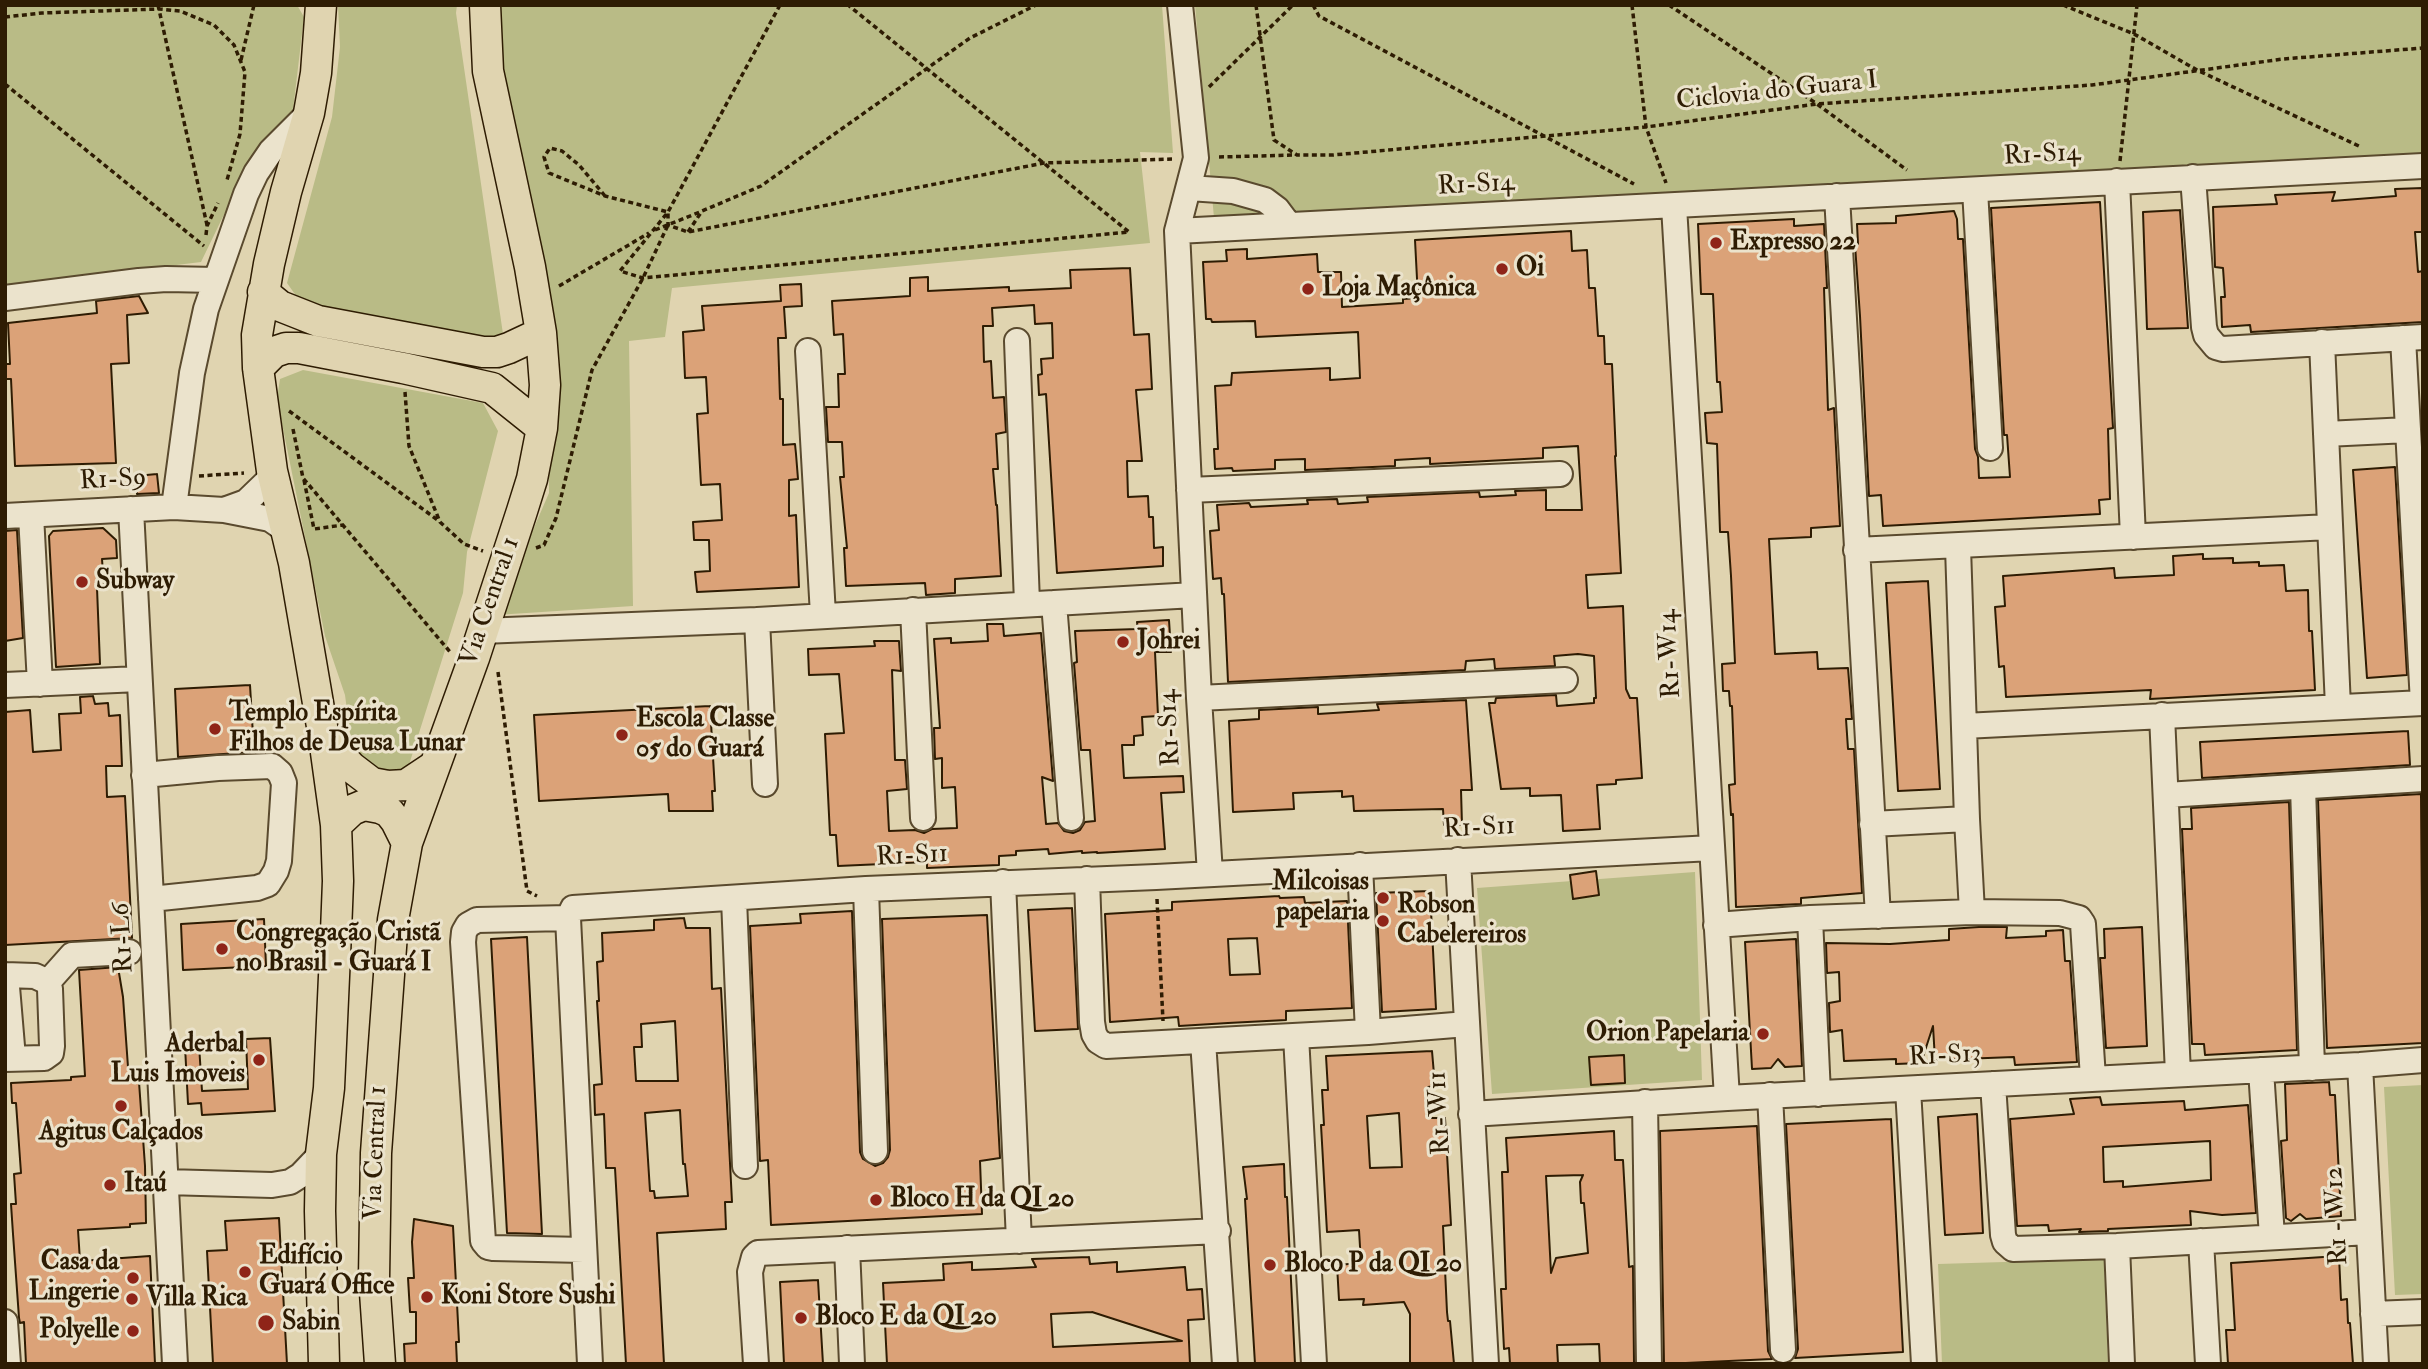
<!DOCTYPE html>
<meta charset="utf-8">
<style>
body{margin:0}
#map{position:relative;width:2428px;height:1369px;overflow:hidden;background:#e0d4b0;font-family:"IM FELL Double Pica",serif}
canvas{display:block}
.frame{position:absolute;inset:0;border:7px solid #2e1c03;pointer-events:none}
</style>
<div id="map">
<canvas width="2428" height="1369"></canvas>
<div class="frame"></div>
</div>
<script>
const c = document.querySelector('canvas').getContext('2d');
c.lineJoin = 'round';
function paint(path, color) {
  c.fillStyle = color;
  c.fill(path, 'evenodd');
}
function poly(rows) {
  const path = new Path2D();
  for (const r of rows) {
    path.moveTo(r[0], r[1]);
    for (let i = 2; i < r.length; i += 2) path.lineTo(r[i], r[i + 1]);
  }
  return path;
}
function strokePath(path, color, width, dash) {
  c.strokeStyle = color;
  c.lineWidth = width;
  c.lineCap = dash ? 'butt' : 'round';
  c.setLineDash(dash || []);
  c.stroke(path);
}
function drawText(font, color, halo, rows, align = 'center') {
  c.font = font + ' "IM FELL Double Pica",serif';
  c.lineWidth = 6;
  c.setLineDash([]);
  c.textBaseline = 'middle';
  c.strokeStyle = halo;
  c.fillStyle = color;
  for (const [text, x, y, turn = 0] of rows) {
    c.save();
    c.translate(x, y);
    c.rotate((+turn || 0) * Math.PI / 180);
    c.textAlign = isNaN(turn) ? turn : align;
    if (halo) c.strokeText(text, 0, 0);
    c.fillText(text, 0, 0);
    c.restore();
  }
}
paint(poly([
 [5,5,297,5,304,17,293,110,249,163,201,262,5,286],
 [338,5,457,5,456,13,503,334,486,339,304,307,287,283,332,117,340,47],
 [499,5,1162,5,1173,153,1140,152,1150,243,672,288,665,337,629,341,633,606,496,615,549,493,549,289,494,23],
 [1195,5,2423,5,2423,159,1214,218],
 [303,370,483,403,498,431,467,552,463,593,408,768,391,777,374,771,352,748,345,695,325,636,277,399,280,379],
 [1695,872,1702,1080,1492,1094,1477,888],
 [2423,1085,2423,1294,2395,1295,2384,1087],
 [2104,1259,2108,1364,1942,1364,1938,1264]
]), '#b9bb86');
const building = poly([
 [2423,188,2423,232,2415,232,2418,272,2423,271,2423,322,2251,332,2250,325,2222,327,2221,297,2225,297,2223,268,2215,267,2213,207,2277,204,2275,195,2335,192,2332,201,2396,196,2395,189,2423,188],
 [2100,202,2112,411,2113,428,2108,429,2110,499,2099,500,2100,514,1883,526,1881,495,1869,496,1860,316,1855,245,1858,244,1857,224,1896,223,1896,216,1954,211,1957,219,1958,239,1963,239,1975,449,1978,457,1979,478,2010,477,2007,435,2004,435,1991,208,2100,202],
 [2180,210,2188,328,2147,329,2143,212,2180,210],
 [1794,219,1794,226,1824,224,1827,288,1824,288,1828,410,1834,408,1840,526,1811,528,1811,537,1769,539,1775,654,1817,652,1818,669,1848,668,1852,719,1846,719,1848,749,1854,749,1862,893,1801,898,1801,904,1736,907,1733,814,1731,815,1729,785,1735,784,1732,706,1730,706,1729,691,1723,691,1722,664,1735,663,1731,576,1728,532,1720,532,1717,444,1707,443,1705,413,1722,412,1720,382,1717,382,1713,294,1701,294,1698,224,1794,219],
 [1571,231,1572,251,1587,250,1589,288,1595,288,1598,336,1604,336,1605,364,1612,364,1616,456,1615,456,1621,573,1586,575,1588,608,1623,606,1626,689,1630,698,1637,698,1642,778,1616,780,1616,784,1597,785,1600,829,1563,831,1561,795,1530,796,1530,788,1501,789,1489,703,1495,703,1496,698,1556,695,1557,706,1594,703,1594,698,1596,698,1594,656,1578,654,1554,656,1555,666,1495,669,1494,659,1466,661,1465,670,1228,682,1224,594,1222,594,1221,578,1213,579,1210,531,1219,530,1217,505,1249,503,1251,507,1308,504,1307,500,1337,499,1338,504,1368,502,1367,497,1479,492,1480,497,1516,495,1515,491,1546,490,1546,510,1582,510,1578,446,1543,448,1543,458,1430,464,1430,458,1395,460,1395,466,1305,470,1305,459,1275,460,1275,469,1233,471,1232,468,1215,469,1214,449,1218,449,1215,386,1231,385,1232,373,1330,368,1330,380,1360,378,1358,332,1256,337,1255,321,1212,322,1211,319,1206,319,1203,262,1227,261,1226,250,1247,249,1247,259,1317,254,1318,272,1341,272,1342,307,1403,303,1403,299,1418,298,1415,240,1571,231],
 [1130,268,1134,335,1149,334,1152,389,1136,390,1142,461,1127,461,1128,497,1148,496,1149,517,1153,517,1154,548,1163,547,1163,566,1057,573,1046,394,1039,395,1038,375,1042,374,1041,359,1053,358,1052,323,1035,324,1034,305,992,308,993,326,983,326,984,362,991,361,993,398,1004,397,1006,432,996,434,998,469,993,469,996,505,997,505,1001,576,955,579,955,593,926,595,925,583,846,586,844,548,847,548,840,477,844,477,842,442,828,442,826,407,839,407,838,374,845,374,843,334,834,335,832,301,910,296,910,278,928,277,928,291,1009,287,1009,291,1071,288,1070,270,1130,268],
 [801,284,802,306,784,307,786,338,778,338,780,399,783,399,783,445,795,444,796,454,798,479,789,480,789,516,796,515,799,587,697,592,695,572,710,571,709,540,694,540,693,522,722,520,720,484,701,485,697,414,708,413,706,377,685,378,683,332,704,330,702,306,781,301,780,285,801,284],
 [139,296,148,313,127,315,129,363,111,364,116,463,15,466,11,379,5,379,5,364,10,364,8,323,97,313,96,301,139,296],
 [2395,467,2407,675,2367,678,2353,470,2395,467],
 [157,474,159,493,137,494,136,476,157,474],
 [103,528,116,540,117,558,102,559,104,587,97,588,100,664,56,667,49,536,53,531,103,528],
 [17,530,23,638,5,641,5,531,17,530],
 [2203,554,2203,559,2233,558,2233,563,2259,562,2259,566,2284,565,2286,591,2308,590,2309,631,2312,631,2315,690,2150,699,2151,690,2006,697,2004,666,1999,667,1995,607,2005,606,2003,576,2114,568,2115,578,2174,575,2173,556,2203,554],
 [1928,581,1940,789,1898,791,1886,583,1928,581],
 [1169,620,1171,652,1155,652,1158,716,1142,717,1143,735,1134,736,1134,745,1122,745,1124,778,1183,776,1184,792,1161,793,1165,849,1097,853,1097,852,1082,853,1082,851,1049,854,1048,849,1016,851,1016,855,999,856,999,865,927,868,927,862,838,866,836,835,830,835,825,734,844,733,839,674,809,675,808,649,875,646,874,641,899,641,901,671,892,670,895,760,905,760,907,789,887,791,889,831,915,830,924,833,932,829,957,828,955,787,942,788,942,758,935,759,934,728,940,728,934,639,951,638,951,643,988,641,987,624,1003,624,1004,636,1041,633,1053,781,1042,777,1046,824,1058,823,1064,831,1073,833,1080,830,1085,822,1095,821,1090,750,1081,750,1074,663,1077,662,1075,631,1138,629,1137,622,1169,620],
 [250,685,254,752,178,757,175,689,250,685],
 [93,696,95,704,108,703,109,716,120,715,122,766,106,766,107,797,125,796,132,938,5,945,5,712,30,710,33,752,61,750,59,714,81,713,80,697,93,696],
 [1466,700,1472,790,1461,790,1462,825,1444,825,1443,809,1354,811,1353,796,1342,797,1342,791,1293,793,1294,809,1233,812,1229,721,1259,719,1259,710,1318,707,1318,714,1379,710,1377,704,1466,700],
 [710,706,715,791,712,791,713,811,669,811,668,794,539,801,534,715,710,706],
 [2408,731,2410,765,2202,778,2200,742,2408,731],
 [2421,794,2423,1043,2327,1048,2318,800,2421,794],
 [2289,802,2297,1050,2205,1055,2204,1044,2192,1044,2182,829,2192,829,2191,808,2289,802],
 [1596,871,1599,895,1573,899,1570,875,1596,871],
 [1430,891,1436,1009,1382,1012,1376,893,1430,891],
 [1279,896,1280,898,1304,897,1305,903,1347,901,1352,1008,1286,1011,1286,1020,1228,1023,1179,1026,1178,1017,1110,1022,1105,914,1172,910,1172,902,1279,896],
 [1257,938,1260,974,1230,975,1228,939,1257,938],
 [1072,908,1078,1029,1035,1031,1028,910,1072,908],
 [852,911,860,1152,863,1159,875,1166,883,1163,888,1157,890,1150,882,919,987,915,1000,1158,980,1161,982,1214,771,1225,768,1160,760,1161,750,926,801,923,800,914,852,911],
 [684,918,686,928,710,928,712,989,721,988,732,1202,725,1202,726,1229,657,1233,664,1364,626,1364,615,1168,606,1168,604,1114,595,1115,594,1085,602,1084,597,1001,599,1001,597,962,603,961,602,933,654,930,654,920,684,918],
 [675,1021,678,1081,636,1081,634,1047,642,1047,641,1024,675,1021],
 [680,1110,683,1164,685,1164,688,1196,655,1198,654,1191,650,1191,645,1113,680,1110],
 [264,919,266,966,183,970,181,924,264,919],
 [1979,927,2007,927,2006,938,2046,936,2046,931,2063,930,2065,961,2070,961,2077,1062,2015,1065,2014,1057,1935,1060,1933,1026,1921,1063,1896,1064,1896,1059,1844,1061,1842,1030,1830,1032,1829,1003,1840,1001,1839,972,1827,973,1826,943,1890,944,1949,940,1949,929,1979,927],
 [2142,927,2147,1046,2106,1048,2100,958,2105,958,2104,929,2142,927],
 [527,937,542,1234,507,1233,491,939,527,937],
 [1796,939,1802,1066,1785,1067,1778,1059,1771,1068,1752,1069,1745,942,1796,939],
 [118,967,123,997,128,1067,138,1068,145,1166,146,1223,130,1224,130,1227,78,1230,80,1261,150,1256,155,1364,26,1364,24,1322,20,1323,19,1318,13,1234,11,1204,16,1204,14,1174,21,1173,16,1103,12,1103,11,1083,71,1080,71,1077,85,1076,79,970,118,967],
 [270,1038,275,1111,202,1115,201,1103,188,1104,185,1046,199,1045,202,1091,248,1089,246,1039,270,1038],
 [1432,1051,1435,1086,1428,1087,1430,1118,1445,1118,1451,1225,1443,1226,1447,1312,1448,1321,1450,1321,1454,1364,1410,1364,1410,1314,1404,1302,1363,1305,1364,1299,1339,1300,1337,1265,1361,1263,1359,1230,1327,1232,1321,1125,1324,1125,1322,1090,1328,1090,1326,1056,1432,1051],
 [1399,1113,1402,1167,1370,1168,1367,1116,1399,1113],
 [1624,1055,1625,1083,1591,1085,1589,1057,1624,1055],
 [2329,1082,2330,1095,2335,1095,2341,1216,2306,1219,2300,1214,2291,1221,2286,1218,2281,1141,2287,1140,2285,1084,2329,1082],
 [2100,1097,2102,1105,2184,1101,2185,1110,2248,1105,2256,1213,2222,1215,2190,1211,2191,1225,2108,1229,2108,1231,2079,1232,2081,1229,2049,1231,2048,1225,2017,1226,2010,1119,2074,1114,2070,1099,2100,1097],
 [2210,1141,2211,1180,2123,1187,2123,1181,2104,1182,2103,1147,2210,1141],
 [1977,1114,1983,1233,1945,1235,1938,1117,1977,1114],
 [1891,1119,1903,1352,1795,1358,1798,1349,1786,1124,1891,1119],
 [1757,1126,1768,1351,1772,1359,1664,1364,1660,1131,1757,1126],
 [1614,1131,1615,1160,1623,1160,1629,1267,1633,1266,1634,1364,1600,1364,1599,1344,1557,1345,1558,1364,1510,1364,1509,1348,1504,1349,1501,1289,1506,1289,1502,1172,1508,1172,1506,1138,1614,1131],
 [1583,1175,1580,1182,1581,1203,1584,1203,1588,1253,1556,1258,1551,1273,1546,1176,1583,1175],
 [1284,1164,1285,1197,1287,1197,1295,1364,1255,1364,1246,1216,1245,1199,1247,1199,1243,1167,1284,1164],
 [279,1218,287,1364,213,1364,207,1251,227,1250,225,1221,279,1218],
 [414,1219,453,1226,459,1342,456,1342,457,1364,405,1364,404,1344,416,1343,416,1312,410,1312,408,1278,414,1278,412,1242,414,1219],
 [2339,1256,2341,1300,2347,1299,2348,1323,2350,1323,2353,1364,2228,1364,2226,1330,2235,1330,2231,1263,2339,1256],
 [1089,1257,1090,1264,1117,1262,1117,1272,1185,1267,1187,1290,1202,1289,1204,1319,1188,1320,1190,1364,887,1364,883,1283,944,1280,943,1264,972,1262,972,1270,998,1269,1036,1267,1032,1259,1089,1257],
 [1092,1312,1182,1341,1053,1347,1051,1314,1092,1312],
 [818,1280,823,1364,784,1364,780,1282,818,1280]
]);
paint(building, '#dba278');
strokePath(building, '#2e1c03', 2);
const minor = poly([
 [2193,177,2204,327,2206,335,2216,347,2223,349,2423,337],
 [2117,181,2133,537],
 [1189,188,1233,191,1265,200,1277,209,1289,225],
 [1975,190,1990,448],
 [1837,196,1878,916],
 [1674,206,1727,1098],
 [1177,231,1196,158,1180,5],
 [5,298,139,281,166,279,216,280],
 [2403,338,2423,703],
 [1017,341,1027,603],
 [2322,342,2338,707],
 [808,351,823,615],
 [2326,434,2408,430],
 [1189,490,1560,474],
 [174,507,192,373,206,309,246,194,256,173,271,151,309,113],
 [131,509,175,1364],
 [224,510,246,502,273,476],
 [31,515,40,684],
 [5,516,174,507,224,510,270,519,286,530],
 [1958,547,1967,819,1972,912],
 [1856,550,2330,527],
 [1054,603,1071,818],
 [913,610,923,818],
 [757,620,765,784],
 [482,631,757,620,1194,595],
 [5,685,139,679],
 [1199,698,1565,680],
 [2162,715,2178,1074],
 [1964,726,2423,703],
 [144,775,218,768,272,766,280,773,284,783,279,861,276,871,268,884,257,888,151,899],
 [2303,787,2312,1068],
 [2166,795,2423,779],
 [1872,824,1967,819],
 [1458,860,1486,1364],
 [1360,865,1368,1032],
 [1210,874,1199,698,1177,231,2423,166],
 [1087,879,1092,1022,1094,1034,1098,1041,1106,1046,1368,1032,1467,1024],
 [1003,882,1019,1241],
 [866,889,875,1151],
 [734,899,745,1166],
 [568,918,477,920,468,925,464,932,463,942,483,1241,488,1247,493,1248,584,1250],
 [1810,918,1818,1094],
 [1716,925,1810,918,1972,912,2060,913,2079,918,2083,924,2093,1078],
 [5,975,35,976,48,982,50,989,52,1046,51,1053,44,1058,5,1059],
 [6,975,13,1058],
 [48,982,72,955,129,952],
 [1296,1036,1314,1364],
 [1203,1041,1225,1364],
 [2360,1065,2376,1364],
 [2261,1070,2272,1237],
 [1993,1084,2003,1235,2005,1242,2013,1249,2117,1246,2369,1232],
 [1908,1089,1924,1364],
 [1770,1095,1783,1350],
 [1645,1102,1649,1364],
 [1471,1114,1727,1098,2360,1065,2423,1060],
 [166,1182,272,1185,290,1182,301,1175,321,1154],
 [2201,1241,2208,1364],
 [2117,1246,2122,1364],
 [847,1248,852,1364],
 [2373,1314,2423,1312],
 [5,1322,8,1364],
 [590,1364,568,918,573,908,866,889,1156,877,1712,848],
 [756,1364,750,1272,754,1257,758,1253,1218,1231]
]);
const major = poly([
 [321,5,316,73,309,113,286,192,269,264,257,335,258,368,272,471,294,563,324,738,336,825,338,881,336,932,329,1088,321,1154,320,1211,324,1364],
 [263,292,280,306,318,321,483,352,497,352,509,348,541,333],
 [258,368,274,352,286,348,299,348,403,368,492,388,542,428],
 [324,738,351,767,372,783,388,786,406,785,433,767],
 [336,825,352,810,364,805,380,808,389,812,396,821,407,843],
 [380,1364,374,1278,376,1153,393,920,407,843,474,658,522,511,532,479,542,428,545,385,541,333,530,267,488,71,485,5]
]);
strokePath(minor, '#5a4a2e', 28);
strokePath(major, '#2e1c03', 33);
strokePath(poly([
 [158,5,207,225],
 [780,5,668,212,620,271,643,278,1129,232,848,5],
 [1256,5,1274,140,1297,155,1333,155,1646,127,1817,104,2092,85,2283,59,2423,48],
 [1313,5,1319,16,1634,184],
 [1632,5,1646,127,1666,183],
 [1669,5,1817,104,1907,170],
 [2063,5,2134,34,2197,70,2361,147],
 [5,17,42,13,159,9,180,11,214,25,234,45,245,72,240,134,227,180],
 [241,60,254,5],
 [5,84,204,246],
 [1209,87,1293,5],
 [1219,157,1295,155],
 [2120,161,2137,5],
 [605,196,579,165,562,151,550,148,544,157,549,173,605,196,668,212,668,225,688,232,1044,163,1172,159],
 [655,230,700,212],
 [688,232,702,211,761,186,970,38,1036,5],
 [206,235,207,226,218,203],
 [559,286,649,233],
 [405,392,409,446,440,522,464,544,483,551],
 [289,411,439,521],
 [293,429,303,478,451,653],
 [199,476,244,473],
 [304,480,314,529,343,525],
 [536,548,544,545,556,518,592,370,643,278,668,225],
 [498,672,527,891,537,896],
 [1157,899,1163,1021]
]), '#2e1c03', 3.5, [5, 3.5]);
strokePath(minor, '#ebe3cc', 24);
strokePath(major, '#e0d4b0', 30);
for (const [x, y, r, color] of [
 [1716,243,7,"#8f2418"],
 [1502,269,7,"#8f2418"],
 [1308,289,7,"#8f2418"],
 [82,582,7,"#8f2418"],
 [1123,642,7,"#8f2418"],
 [215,729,7,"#8f2418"],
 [622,735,7,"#8f2418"],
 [1383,898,7,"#8f2418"],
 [1383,921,7,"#8f2418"],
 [222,949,7,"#8f2418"],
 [1763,1034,7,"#8f2418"],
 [259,1060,7,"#8f2418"],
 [121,1106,7,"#8f2418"],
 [110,1185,7,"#8f2418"],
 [876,1200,7,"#8f2418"],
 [1270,1265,7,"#8f2418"],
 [245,1272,7,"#8f2418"],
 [133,1278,7,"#8f2418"],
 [427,1297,7,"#8f2418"],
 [132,1299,7,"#8f2418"],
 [801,1318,7,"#8f2418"],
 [266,1323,9,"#8f2418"],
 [133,1331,7,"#8f2418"]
]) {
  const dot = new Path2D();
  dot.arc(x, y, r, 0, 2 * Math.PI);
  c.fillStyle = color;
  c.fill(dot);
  strokePath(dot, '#ebe3cc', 2.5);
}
drawText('26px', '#2e1c03', '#ebe3cc', [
 ["Ciclovia do Guara I",1777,92,-6],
 ["R1-S14",2042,156,-3],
 ["R1-S14",1476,186,-3],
 ["R1-S9",113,481,-3],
 ["Via Central 1",491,602,-71],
 ["R1-W14",1671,654,-93],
 ["R1-S14",1171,728,-93],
 ["R1-S11",1479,829,-3],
 ["R1-S11",912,857,-3],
 ["R1-L6",124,938,-93],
 ["R1-S13",1945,1057,-3],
 ["R1-W11",1441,1113,-93],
 ["Via Central 1",377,1153,-88],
 ["R1 - W12",2338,1216,-93]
]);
drawText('bold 26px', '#2e1c03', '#ebe3cc', [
 ["Expresso 22",1730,243],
 ["Oi",1516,269],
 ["Loja Maçônica",1322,289],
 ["Subway",96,582],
 ["Johrei",1137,642],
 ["Templo Espírita",229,714],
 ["Filhos de Deusa Lunar",229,744],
 ["Escola Classe",636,720],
 ["05 do Guará",636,750],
 ["Milcoisas",1369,883,"right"],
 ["papelaria",1369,913,"right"],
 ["Robson",1397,906],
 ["Cabelereiros",1397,936],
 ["Congregação Cristã",236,934],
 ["no Brasil - Guará I",236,964],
 ["Orion Papelaria",1749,1034,"right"],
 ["Aderbal",245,1045,"right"],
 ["Luis Imoveis",245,1075,"right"],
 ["Agitus Calçados",121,1133,"center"],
 ["Itaú",124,1185],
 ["Bloco H da QI 20",890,1200],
 ["Edifício",259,1257],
 ["Guará Office",259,1287],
 ["Casa da",119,1263,"right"],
 ["Lingerie",119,1293,"right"],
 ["Bloco P da QI 20",1284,1265],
 ["Koni Store Sushi",441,1297],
 ["Villa Rica",146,1299],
 ["Bloco E da QI 20",815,1318],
 ["Sabin",282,1323],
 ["Polyelle",119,1331,"right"]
], 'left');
</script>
